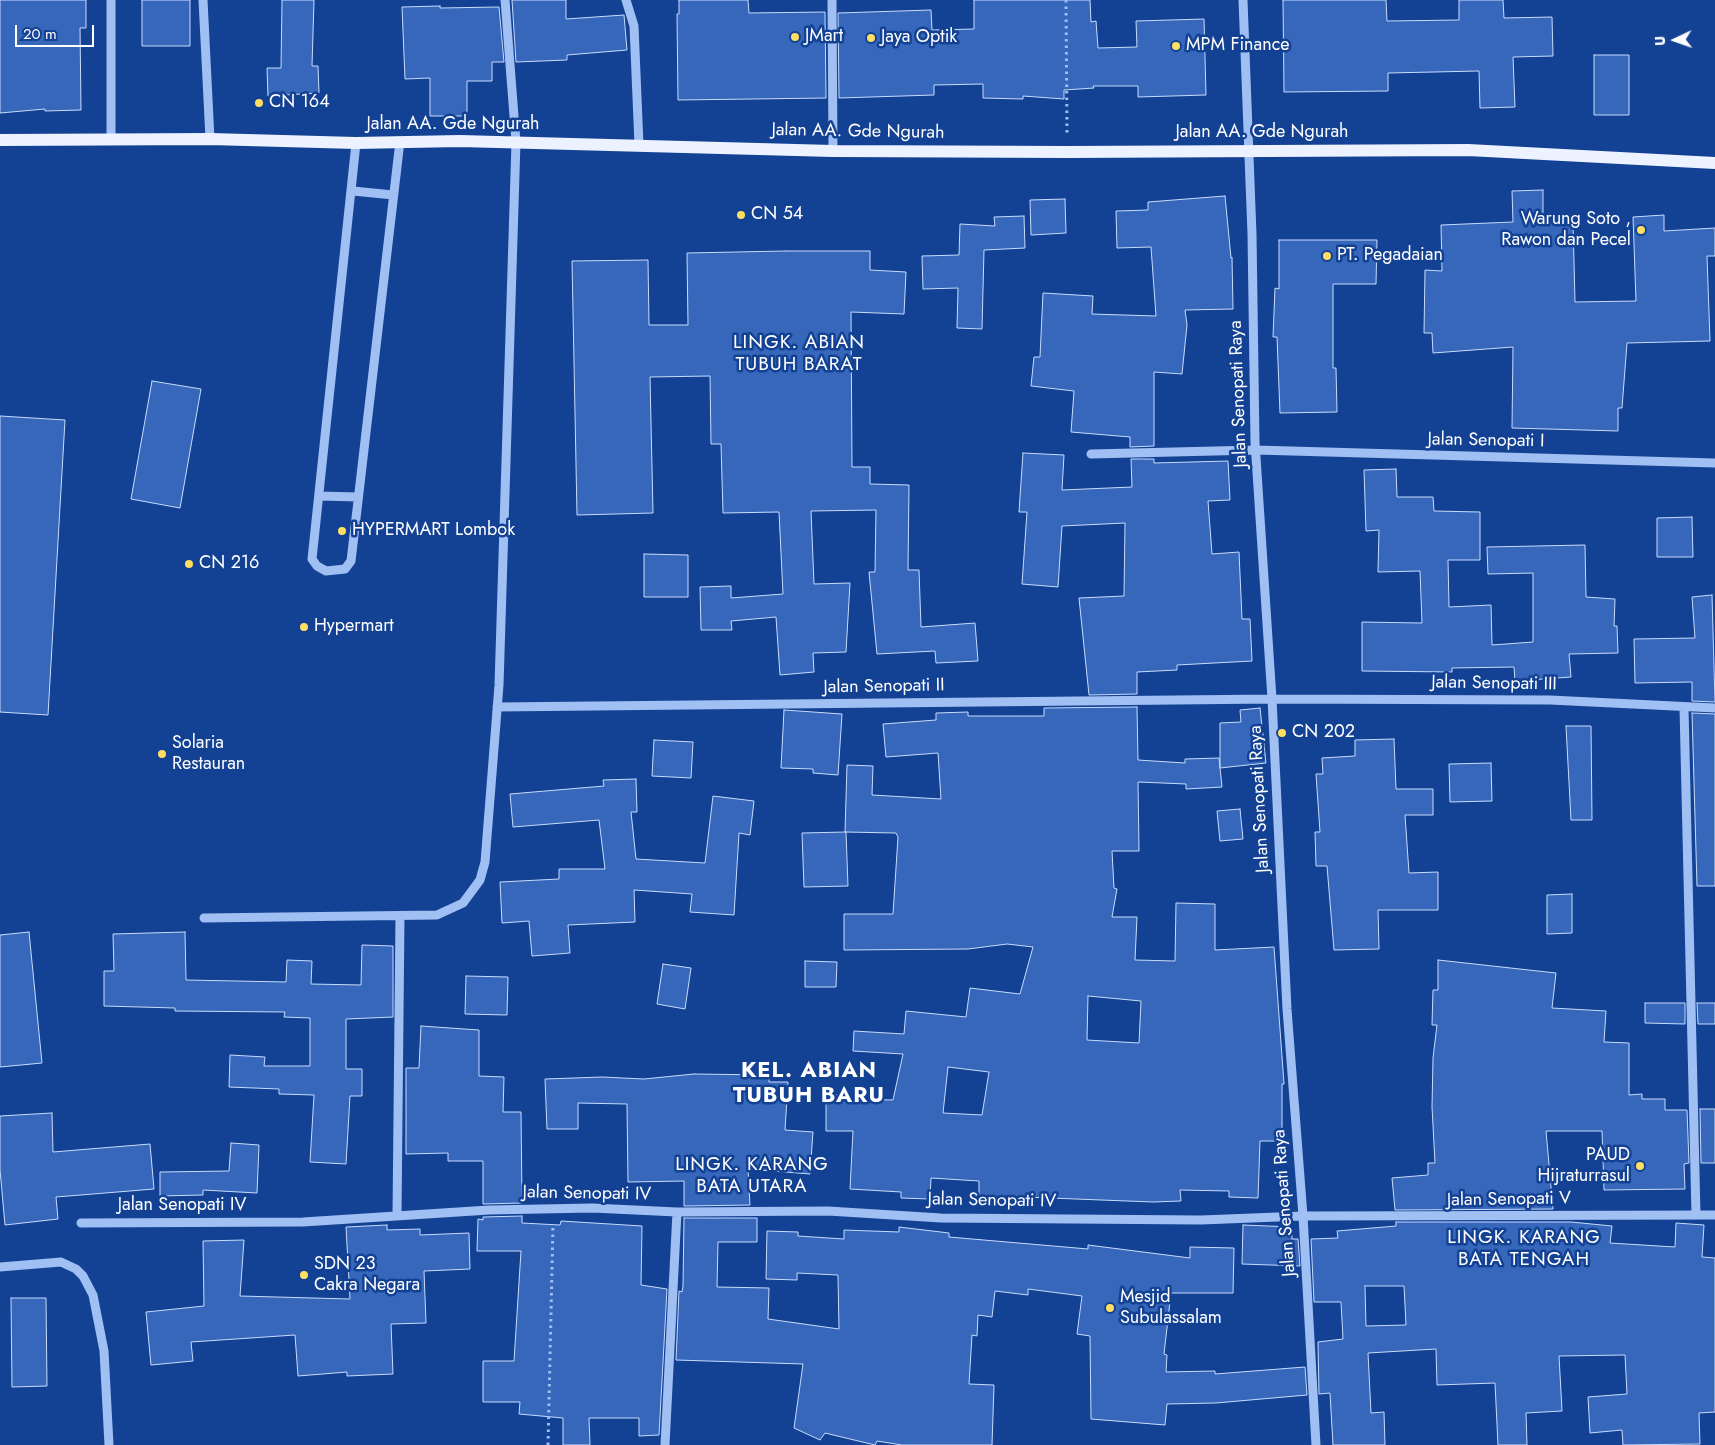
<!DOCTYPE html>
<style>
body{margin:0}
#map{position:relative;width:1715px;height:1445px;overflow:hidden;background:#134193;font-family:Jost,sans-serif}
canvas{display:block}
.north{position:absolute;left:1650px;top:15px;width:50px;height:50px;-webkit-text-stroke:4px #134193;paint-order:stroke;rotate:267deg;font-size:14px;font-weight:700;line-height:20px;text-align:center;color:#fff}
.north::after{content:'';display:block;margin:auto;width:18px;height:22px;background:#fff;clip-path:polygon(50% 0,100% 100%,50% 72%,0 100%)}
.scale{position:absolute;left:15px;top:25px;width:79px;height:22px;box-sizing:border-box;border:2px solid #fff;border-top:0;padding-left:6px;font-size:15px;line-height:18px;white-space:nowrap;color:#fff;-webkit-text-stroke:4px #134193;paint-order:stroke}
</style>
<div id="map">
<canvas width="1715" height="1445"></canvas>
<div class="north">U</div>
<div class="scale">20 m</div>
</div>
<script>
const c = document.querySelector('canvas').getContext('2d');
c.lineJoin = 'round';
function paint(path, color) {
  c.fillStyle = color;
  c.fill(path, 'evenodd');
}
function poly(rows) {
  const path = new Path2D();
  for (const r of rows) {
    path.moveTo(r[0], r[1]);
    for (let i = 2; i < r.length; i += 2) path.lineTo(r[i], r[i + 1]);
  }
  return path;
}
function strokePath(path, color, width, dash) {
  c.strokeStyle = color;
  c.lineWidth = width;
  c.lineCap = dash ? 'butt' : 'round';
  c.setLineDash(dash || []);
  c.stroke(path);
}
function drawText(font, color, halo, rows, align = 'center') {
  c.font = font + ' Jost,sans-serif';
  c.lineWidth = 5;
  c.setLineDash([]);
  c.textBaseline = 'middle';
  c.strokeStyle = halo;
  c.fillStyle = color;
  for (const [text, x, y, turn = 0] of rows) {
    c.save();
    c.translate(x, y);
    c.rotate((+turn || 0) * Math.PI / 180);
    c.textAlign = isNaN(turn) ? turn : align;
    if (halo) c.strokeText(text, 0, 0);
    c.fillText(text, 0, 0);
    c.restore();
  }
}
const building = poly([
 [0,0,86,0,86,28,80,28,81,110,45,111,45,109,0,113,0,0],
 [142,0,190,0,190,46,142,46,142,0],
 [282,0,314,0,312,66,318,66,319,93,268,96,267,68,281,68,282,0],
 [512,0,566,0,566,19,624,15,627,50,567,55,567,60,516,62,512,0],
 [679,0,748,0,749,13,825,12,826,98,678,100,677,14,679,14,679,0],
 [974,0,1090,0,1091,22,1096,21,1098,48,1137,47,1136,21,1204,19,1206,95,1138,97,1138,86,1093,86,1094,88,1064,90,1064,99,1023,96,1023,99,983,98,983,84,934,85,934,95,839,98,838,13,931,10,932,30,974,29,974,0],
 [1283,0,1386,0,1387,21,1459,20,1459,0,1503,0,1504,18,1552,17,1553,56,1513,57,1515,107,1480,108,1479,71,1388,73,1388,91,1284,92,1283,0],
 [440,6,440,8,499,7,504,62,492,62,492,81,467,81,467,116,430,116,430,78,405,79,402,7,440,6],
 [1594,55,1629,55,1629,115,1594,115,1594,55],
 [1543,190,1543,220,1573,221,1575,302,1636,301,1633,217,1664,215,1664,231,1715,228,1715,256,1707,256,1710,341,1627,343,1622,408,1618,408,1618,431,1512,428,1513,347,1433,353,1432,333,1424,333,1425,270,1442,271,1441,225,1513,222,1512,191,1543,190],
 [1225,196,1231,258,1232,257,1233,309,1185,310,1187,325,1182,374,1154,372,1154,446,1130,447,1130,437,1071,432,1074,391,1031,386,1034,357,1040,357,1043,293,1093,296,1092,314,1156,316,1151,247,1117,248,1116,211,1148,210,1148,202,1225,196],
 [1065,199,1066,233,1031,235,1030,200,1065,199],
 [1024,216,1025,248,984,250,982,329,957,328,958,288,923,289,922,256,959,255,960,224,995,226,994,217,1024,216],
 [1279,240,1377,240,1376,284,1333,284,1333,368,1336,368,1337,412,1280,413,1277,337,1273,337,1275,288,1279,289,1279,240],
 [786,251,870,251,870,270,906,272,904,314,851,312,852,467,870,467,870,484,909,485,908,570,919,570,921,627,975,623,978,661,936,663,935,651,877,654,869,572,875,572,876,510,811,511,814,584,850,583,846,652,813,653,814,672,780,675,776,617,731,621,732,630,701,630,700,587,731,586,731,598,783,594,779,512,723,513,721,444,711,444,710,376,650,377,653,513,577,515,572,261,648,260,649,325,688,325,687,253,786,251],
 [152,381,201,389,180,508,131,499,152,381],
 [0,416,65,420,48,715,0,712,0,416],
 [1023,453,1064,455,1062,490,1132,487,1131,459,1154,459,1154,463,1228,461,1230,500,1208,501,1212,554,1239,552,1242,619,1250,619,1252,661,1177,665,1177,670,1137,672,1137,694,1089,695,1079,598,1124,596,1125,523,1062,526,1058,587,1022,584,1027,512,1019,512,1023,453],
 [1396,469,1397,497,1433,497,1434,511,1480,512,1480,560,1448,560,1449,607,1491,605,1492,645,1533,642,1533,573,1488,574,1487,547,1585,545,1586,597,1615,599,1614,626,1617,626,1618,653,1569,654,1571,677,1515,681,1514,667,1452,668,1452,672,1362,671,1362,622,1422,623,1420,571,1378,572,1379,530,1366,531,1364,470,1396,469],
 [1692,517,1693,557,1657,557,1657,518,1692,517],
 [644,554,688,555,688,597,644,597,644,554],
 [1712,595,1715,702,1692,701,1692,682,1635,683,1634,639,1695,638,1692,597,1712,595],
 [1137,707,1138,760,1185,763,1185,759,1219,758,1222,787,1186,789,1186,784,1138,782,1139,851,1112,851,1114,888,1117,889,1112,917,1137,917,1135,960,1175,961,1176,903,1215,904,1215,950,1274,947,1284,1084,1282,1084,1282,1141,1260,1141,1258,1198,1229,1197,1229,1191,1180,1190,1181,1201,1153,1202,1024,1197,979,1199,979,1181,931,1178,930,1199,901,1198,901,1192,850,1189,853,1131,826,1131,826,1095,848,1095,848,1099,893,1100,903,1054,853,1051,854,1031,904,1034,906,1011,966,1017,970,988,1020,994,1033,947,1007,944,968,949,844,950,844,914,893,914,898,837,896,833,845,832,847,765,873,766,872,795,941,799,938,753,886,757,883,724,936,720,936,713,968,712,968,716,1044,716,1044,708,1137,707],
 [1088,996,1141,1001,1139,1043,1087,1040,1088,996],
 [948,1067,989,1072,982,1115,943,1113,948,1067],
 [1260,708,1266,763,1220,768,1220,723,1241,722,1240,710,1260,708],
 [784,710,842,714,838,775,813,773,813,769,781,768,784,710],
 [1692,713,1715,714,1715,886,1697,886,1692,713],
 [1566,726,1591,726,1592,820,1571,820,1566,726],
 [1394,739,1396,789,1433,789,1433,815,1405,815,1409,873,1438,872,1438,910,1378,910,1379,949,1334,950,1327,866,1316,866,1315,832,1320,832,1316,774,1323,774,1322,758,1355,756,1355,740,1394,739],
 [654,740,693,742,691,778,652,776,654,740],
 [1491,763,1492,801,1450,802,1449,764,1491,763],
 [636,779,637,812,631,812,636,859,705,863,713,796,754,801,750,835,739,833,734,915,690,912,692,894,634,890,635,922,568,925,570,953,532,956,529,921,502,923,500,882,559,879,559,869,605,869,599,820,513,827,510,794,604,786,603,780,636,779],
 [1240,809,1243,839,1220,841,1217,811,1240,809],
 [846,832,848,886,804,887,802,833,846,832],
 [1572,894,1572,933,1547,934,1547,895,1572,894],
 [29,932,42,1063,0,1067,0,935,29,932],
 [185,932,186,980,286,982,287,960,312,961,311,984,361,985,362,945,393,946,393,1017,346,1019,346,1069,362,1069,362,1096,350,1096,346,1164,310,1162,314,1095,279,1094,279,1089,229,1087,230,1055,265,1057,264,1066,310,1066,310,1018,284,1017,285,1012,175,1011,175,1008,104,1006,104,971,114,971,113,934,185,932],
 [1438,960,1556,973,1552,1008,1606,1011,1604,1042,1629,1043,1629,1095,1642,1094,1642,1099,1665,1099,1665,1110,1687,1110,1689,1163,1684,1164,1685,1189,1604,1190,1602,1131,1546,1131,1553,1209,1395,1210,1392,1178,1428,1175,1428,1163,1435,1163,1432,1107,1433,1058,1437,1025,1432,1025,1433,990,1438,990,1438,960],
 [805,961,837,962,836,987,805,987,805,961],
 [663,964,691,968,685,1009,657,1004,663,964],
 [466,976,508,977,507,1015,465,1014,466,976],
 [1645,1003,1685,1003,1685,1024,1645,1023,1645,1003],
 [1697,1003,1715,1003,1715,1024,1698,1024,1697,1003],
 [421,1026,479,1030,479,1076,504,1077,503,1112,521,1112,522,1203,483,1204,483,1161,448,1161,448,1153,406,1154,406,1068,419,1068,421,1026],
 [694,1074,769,1075,769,1082,788,1082,785,1130,813,1132,810,1174,748,1169,750,1205,684,1206,684,1181,628,1182,627,1104,578,1103,578,1129,547,1129,545,1079,602,1077,644,1079,694,1074],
 [1700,1109,1715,1109,1715,1163,1701,1163,1700,1109],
 [52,1113,53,1152,150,1144,154,1189,56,1197,58,1219,5,1225,0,1170,0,1116,52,1113],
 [231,1143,259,1145,257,1193,203,1190,203,1195,160,1196,160,1172,229,1171,231,1143],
 [522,1216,522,1223,560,1225,561,1221,642,1226,641,1285,667,1289,659,1435,639,1436,639,1418,589,1418,590,1445,563,1445,563,1418,519,1414,520,1402,483,1402,483,1361,514,1361,521,1251,477,1251,478,1219,483,1220,483,1217,522,1216],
 [684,1218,757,1218,757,1242,718,1242,717,1287,769,1288,768,1319,839,1329,838,1275,797,1273,797,1280,766,1279,767,1231,798,1232,798,1236,844,1239,844,1230,899,1232,899,1227,949,1233,949,1237,1088,1249,1088,1245,1190,1258,1190,1247,1234,1248,1233,1293,1171,1293,1164,1354,1167,1355,1166,1372,1215,1371,1215,1374,1305,1367,1307,1395,1216,1403,1167,1404,1165,1425,1091,1419,1090,1336,1077,1334,1082,1296,1028,1289,1028,1295,995,1291,992,1317,978,1315,977,1336,972,1335,969,1384,994,1385,992,1445,902,1445,877,1441,875,1445,825,1433,820,1440,794,1428,803,1364,676,1360,679,1291,682,1292,683,1286,684,1218],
 [1396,1222,1571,1222,1612,1226,1610,1243,1675,1247,1676,1223,1704,1225,1702,1257,1715,1258,1715,1412,1699,1413,1700,1444,1623,1445,1622,1430,1590,1433,1588,1397,1627,1394,1625,1355,1559,1356,1562,1411,1526,1413,1527,1445,1498,1445,1495,1383,1437,1385,1436,1349,1368,1353,1371,1413,1384,1412,1385,1445,1333,1445,1330,1393,1319,1394,1318,1342,1343,1339,1341,1302,1314,1302,1311,1239,1338,1238,1337,1231,1396,1226,1396,1222],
 [1365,1286,1404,1286,1406,1325,1366,1326,1365,1286],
 [387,1225,387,1230,420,1229,420,1235,469,1233,470,1269,424,1271,426,1323,391,1324,393,1374,347,1376,347,1372,298,1376,295,1335,191,1342,193,1361,151,1365,146,1312,204,1306,203,1241,244,1240,240,1296,350,1299,346,1227,387,1225],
 [1243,1225,1292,1227,1292,1239,1298,1239,1300,1266,1242,1264,1243,1225],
 [11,1298,46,1298,47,1386,12,1387,11,1298]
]);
paint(building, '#3667ba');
strokePath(building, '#c8dcfd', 1);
strokePath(poly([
 [1066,0,1067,134],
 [548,1445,553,1225]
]), '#a0bff2', 3, [2.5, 4]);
strokePath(poly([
 [111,0,111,140],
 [203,0,210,139],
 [626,0,634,26,639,145],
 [832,0,833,151],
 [1243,0,1252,234,1255,442,1272,699,1287,1009,1303,1216,1316,1445],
 [356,143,312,559,317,566,326,571,345,569,351,561,400,141],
 [353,191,393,195],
 [1091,454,1256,450,1715,463],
 [319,496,358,497],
 [497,707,1272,699,1550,700,1715,708],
 [1684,708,1696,1215],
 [204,918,437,915,463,903,480,880,485,862,499,685,516,142,505,0],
 [397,1215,400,916],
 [81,1223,303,1222,489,1210,592,1208,677,1212,828,1211,941,1218,1201,1220,1303,1216,1715,1215],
 [0,1267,61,1262,76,1269,83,1276,93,1295,104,1351,109,1445],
 [665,1445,677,1212]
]), '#a0bff2', 9);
strokePath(poly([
 [0,140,210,139,356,143,460,141,833,151,1067,152,1468,150,1715,163]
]), '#ecf2ff', 12);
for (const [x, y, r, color] of [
 [795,37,5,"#ffde62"],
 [871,38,5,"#ffde62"],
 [1176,46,5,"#ffde62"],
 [259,103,5,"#ffde62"],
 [741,215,5,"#ffde62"],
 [1641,230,5,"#ffde62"],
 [1327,256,5,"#ffde62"],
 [342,531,5,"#ffde62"],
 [189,564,5,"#ffde62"],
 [304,627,5,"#ffde62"],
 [1282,733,5,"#ffde62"],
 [162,754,5,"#ffde62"],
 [1640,1166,5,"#ffde62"],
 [304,1275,5,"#ffde62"],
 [1110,1308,5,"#ffde62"]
]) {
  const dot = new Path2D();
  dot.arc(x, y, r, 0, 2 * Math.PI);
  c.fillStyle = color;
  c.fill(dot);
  strokePath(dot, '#134193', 2);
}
drawText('18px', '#fff', '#134193', [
 ["JMart",805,37],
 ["Jaya Optik",881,38],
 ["MPM Finance",1186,46],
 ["CN 164",269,103],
 ["CN 54",751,215],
 ["Warung Soto ,",1631,220,"right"],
 ["Rawon dan Pecel",1631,241,"right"],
 ["PT. Pegadaian",1337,256],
 ["HYPERMART Lombok",352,531],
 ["CN 216",199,564],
 ["Hypermart",314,627],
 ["CN 202",1292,733],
 ["Solaria",172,744],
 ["Restauran",172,765],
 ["PAUD",1630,1156,"right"],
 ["Hijraturrasul",1630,1177,"right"],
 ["SDN 23",314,1265],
 ["Cakra Negara",314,1286],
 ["Mesjid",1120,1298],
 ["Subulassalam",1120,1319]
], 'left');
drawText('18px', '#fff', '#134193', [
 ["Jalan AA. Gde Ngurah",453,125],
 ["Jalan AA. Gde Ngurah",858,132,1],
 ["Jalan AA. Gde Ngurah",1262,133],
 ["Jalan Senopati Raya",1239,394,-92],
 ["Jalan Senopati I",1486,441,1],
 ["Jalan Senopati III",1494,684,1],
 ["Jalan Senopati II",884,687,-1],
 ["Jalan Senopati Raya",1260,799,-93],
 ["Jalan Senopati IV",587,1194,1],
 ["Jalan Senopati V",1509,1200,-1],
 ["Jalan Senopati IV",992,1201,1],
 ["Jalan Senopati Raya",1285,1203,-94],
 ["Jalan Senopati IV",182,1206]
]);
c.letterSpacing = '1px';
drawText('19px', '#fff', '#134193', [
 ["LINGK. ABIAN",799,343],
 ["TUBUH BARAT",799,365],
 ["LINGK. KARANG",752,1165],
 ["BATA UTARA",752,1187],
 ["LINGK. KARANG",1524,1238],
 ["BATA TENGAH",1524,1260]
]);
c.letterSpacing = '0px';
c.letterSpacing = '1px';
drawText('bold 22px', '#fff', '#134193', [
 ["KEL. ABIAN",809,1072],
 ["TUBUH BARU",809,1097]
]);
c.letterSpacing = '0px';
</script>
